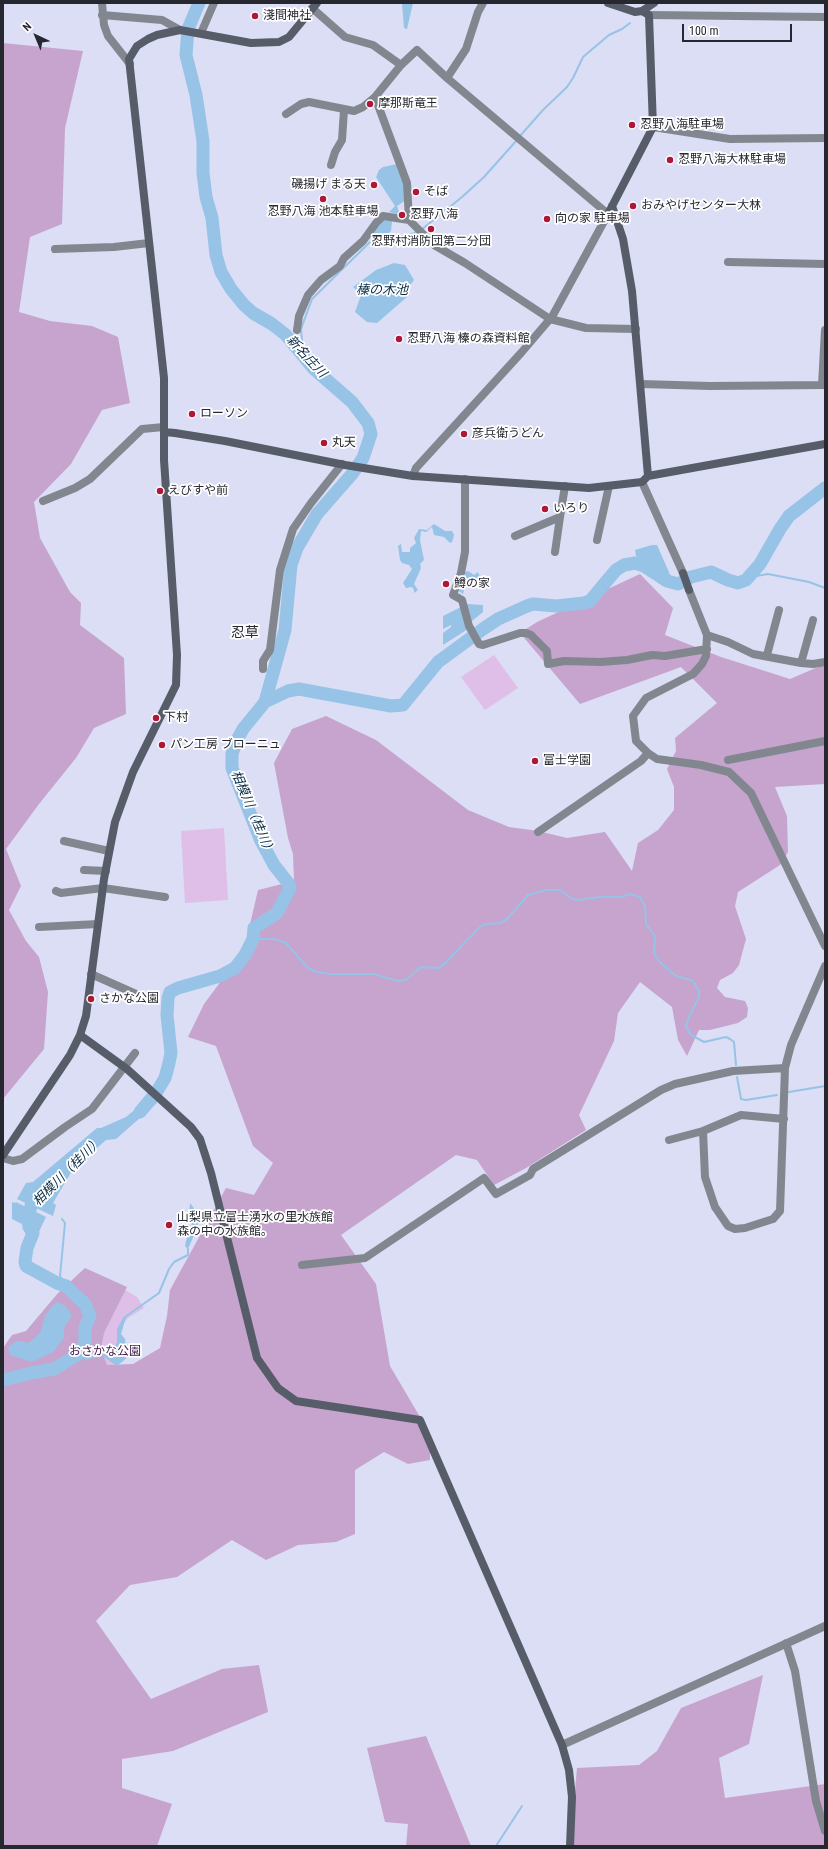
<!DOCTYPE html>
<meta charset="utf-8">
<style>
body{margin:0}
#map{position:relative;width:828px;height:1849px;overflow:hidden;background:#dbdef4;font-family:"Roboto Condensed",sans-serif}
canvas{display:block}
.frame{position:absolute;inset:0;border:4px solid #272730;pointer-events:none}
.north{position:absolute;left:16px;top:16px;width:40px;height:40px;-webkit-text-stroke:3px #fff;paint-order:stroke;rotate:316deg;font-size:11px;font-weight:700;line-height:16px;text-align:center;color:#272730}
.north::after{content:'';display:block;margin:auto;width:14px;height:18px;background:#272730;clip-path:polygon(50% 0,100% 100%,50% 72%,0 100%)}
.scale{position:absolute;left:682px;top:24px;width:110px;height:18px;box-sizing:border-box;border:2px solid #272730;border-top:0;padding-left:5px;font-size:12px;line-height:14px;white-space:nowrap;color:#272730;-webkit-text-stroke:3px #fff;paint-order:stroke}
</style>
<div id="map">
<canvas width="828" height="1849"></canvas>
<div class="frame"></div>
<div class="north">N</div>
<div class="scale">100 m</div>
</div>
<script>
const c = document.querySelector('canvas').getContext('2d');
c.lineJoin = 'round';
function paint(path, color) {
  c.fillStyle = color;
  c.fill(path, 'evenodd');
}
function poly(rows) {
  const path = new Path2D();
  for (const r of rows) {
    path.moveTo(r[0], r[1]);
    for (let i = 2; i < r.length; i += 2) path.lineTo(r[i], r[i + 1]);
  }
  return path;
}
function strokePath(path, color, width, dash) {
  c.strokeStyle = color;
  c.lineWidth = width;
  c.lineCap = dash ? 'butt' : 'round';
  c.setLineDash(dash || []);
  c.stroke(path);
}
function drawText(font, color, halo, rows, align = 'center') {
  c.font = font + ' "Roboto Condensed","Noto Sans JP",sans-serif';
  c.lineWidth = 3.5;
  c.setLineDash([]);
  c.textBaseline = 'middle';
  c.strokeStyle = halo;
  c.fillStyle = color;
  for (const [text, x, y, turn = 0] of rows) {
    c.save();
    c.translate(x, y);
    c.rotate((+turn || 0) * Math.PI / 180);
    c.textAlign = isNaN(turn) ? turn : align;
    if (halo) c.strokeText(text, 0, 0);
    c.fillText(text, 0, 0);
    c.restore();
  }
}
paint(poly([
 [494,655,518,688,485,710,461,677],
 [224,828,228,900,185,903,181,831],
 [120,1287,137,1297,144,1308,128,1318,118,1331,119,1341,115,1368,91,1375,84,1351]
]), '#dfbfe7');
paint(poly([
 [3,43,83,51,65,128,62,224,30,237,19,312,50,321,92,326,118,337,130,403,102,410,71,464,34,502,40,538,70,592,81,603,80,625,124,658,126,714,94,728,76,758,39,804,6,849,21,886,9,910,26,941,39,957,48,992,44,1049,3,1099],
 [640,574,673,608,665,635,721,657,790,679,825,664,825,784,775,787,787,816,788,852,780,865,738,892,735,906,746,939,739,965,733,973,720,980,717,988,725,997,745,1001,748,1008,747,1017,738,1023,710,1030,699,1030,687,1056,678,1040,672,1007,640,982,618,1013,614,1041,579,1115,586,1130,526,1168,494,1185,477,1160,456,1155,341,1235,376,1284,390,1366,430,1434,430,1460,408,1464,384,1452,355,1470,355,1534,336,1542,298,1545,266,1560,232,1540,177,1577,130,1585,96,1621,151,1699,222,1669,259,1665,268,1712,173,1751,122,1759,122,1788,172,1804,157,1846,3,1846,3,1348,12,1335,26,1331,58,1293,85,1268,127,1287,104,1333,101,1349,107,1365,133,1364,160,1348,167,1316,170,1290,226,1188,254,1195,273,1163,253,1146,216,1046,188,1037,204,1004,233,965,245,946,258,890,294,881,293,854,288,838,274,763,292,729,326,716,376,740,468,810,509,827,538,831,567,838,605,832,632,871,638,843,658,830,674,810,674,787,667,769,676,751,675,738,717,703,681,667,580,704,520,633,537,622],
 [763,1675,749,1744,719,1758,725,1798,825,1784,825,1846,570,1846,577,1768,639,1765,657,1751,681,1708],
 [426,1736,471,1846,406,1846,408,1824,385,1822,367,1748]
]), '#c6a4ce');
paint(poly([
 [402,3,413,3,407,29,404,28],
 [397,164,405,187,406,200,397,206,399,212,397,214,389,212,395,206,376,177,379,170,383,167],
 [383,220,392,221,391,231,389,233,373,235,374,231],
 [394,263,405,265,414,280,411,284,407,297,377,323,367,322,355,312,360,298,360,293,353,287,376,270],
 [434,524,445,531,452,531,454,535,452,542,450,543,444,537,434,535,432,527,426,532,421,531,420,540,424,560,420,564,421,568,414,584,418,590,414,593,414,590,412,587,406,588,403,583,412,569,409,565,402,563,400,560,398,546,401,544,402,552,410,552,410,548,416,543,414,538,419,529,427,530],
 [652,545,657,545,672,579,665,580,658,576,636,556,635,550],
 [468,571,474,575,478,572,481,580,476,587,470,584,465,586,463,594,459,591,465,579,465,572],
 [467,604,483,605,483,612,467,625,468,629,443,645,443,633,451,627,451,625,443,629,443,616],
 [147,1094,157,1103,116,1139,106,1140,73,1169,53,1203,56,1205,53,1216,17,1199,26,1183,33,1182,97,1128,101,1128,126,1117,144,1102],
 [12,1202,15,1203,16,1202,46,1217,35,1240,22,1224,12,1219],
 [190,1203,196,1211,198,1226,188,1249,185,1246,186,1241,193,1221,189,1215],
 [58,1302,65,1306,72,1315,64,1328,64,1338,53,1352,32,1362,10,1355,8,1348,14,1342,20,1341,28,1343,38,1335,41,1331,45,1316,52,1306],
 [124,1316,126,1317,121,1334,125,1339,126,1346,129,1351,129,1356,117,1366,104,1357,104,1354,110,1354,115,1347,117,1342,117,1329]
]), '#97c3e7');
strokePath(poly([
 [520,136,543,110,567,87,573,78,583,57,609,35,622,29,630,23],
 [421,230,462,197,484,177,517,140],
 [306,361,303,351,301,329,312,299,372,240,404,236,418,232],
 [750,577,768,574,809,582,825,588],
 [253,939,275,939,286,943,308,968,316,972,331,974,374,974,397,981,406,980,421,967,437,968,442,966,480,927,485,924,500,923,506,920,528,895,546,890,560,890,572,899,579,900,599,897,622,897,629,894,640,897,645,906,646,924,655,936,654,954,660,962,676,976,693,981,699,991,699,997,689,1017,686,1026,689,1032,693,1036,704,1042,726,1037,730,1039,734,1042,736,1065],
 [737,1077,741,1099,746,1100,777,1095],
 [789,1092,825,1086],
 [62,1219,65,1223,60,1276,66,1286],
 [125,1317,159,1293,169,1269,174,1262,188,1255,188,1249],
 [79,1354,86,1359,101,1355,105,1356],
 [496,1846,522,1806]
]), '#97c3e7', 2);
strokePath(poly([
 [199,3,188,29,186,55,196,95,203,141,203,173,206,197,212,218,216,255,221,272,231,289,244,305,253,313,272,324,286,335,313,368,352,402,368,423,371,434,363,458,352,474,317,514,297,548,291,565,285,630,265,702],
 [140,1112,156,1093,165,1078,169,1063,171,1053,167,1015,168,998,170,992,178,988,220,976,235,968,245,955,253,939,254,928,277,913,290,888,289,884,274,865,261,841,232,768,232,754,236,742,243,729,265,702,288,691,299,689,391,706,403,705,438,662,483,629,498,619,527,606,533,604,556,606,584,603,590,601,616,570,624,565,635,563,644,566,667,581,678,584,691,577,711,572,728,580,738,583,746,580,760,564,780,529,789,516,825,488],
 [3,1380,31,1373,54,1369,79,1354,85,1342,85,1327,90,1316,85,1304,66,1286,57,1283,26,1266,25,1262,27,1248,33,1233,29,1227,28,1218,31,1206,43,1193]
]), '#97c3e7', 13);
strokePath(poly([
 [102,3,104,25,108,36,130,64],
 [312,8,345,37,373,45,401,65],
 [102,15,162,20,180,30],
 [649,15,825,17],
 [201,33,214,3],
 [447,78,466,49,478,12,483,3],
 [286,114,301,104,309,102,354,111,363,107,375,97],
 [653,127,730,139,825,138],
 [331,165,335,152,342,140,344,110],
 [55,249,114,247,149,243],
 [728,262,825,264],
 [297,330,299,316,308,295,321,280,340,266,344,258,363,241,376,223,383,216,409,220],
 [641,384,710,386,825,385],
 [822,385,825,330],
 [413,476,416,468,521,353,550,319,553,315,608,214,447,78,417,50,401,65,375,97,407,183,409,220,434,245,465,263,550,319,586,328,636,329],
 [465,479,465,552,461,573,453,595,462,600,469,626,479,644,483,645,520,633,526,633,531,635,547,651,548,664,564,661,600,662,627,660,652,655,665,656,707,649],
 [642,482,683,573],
 [43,501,75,488,90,479,142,429,164,427],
 [515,536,560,517,565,486],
 [597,540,609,486],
 [555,552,560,517],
 [689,590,707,635,706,656,702,664,693,674,646,698,633,716,636,741,648,753,657,759,701,765,729,772,751,793,825,946],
 [707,635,728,642,753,654,801,663,813,664,825,662],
 [767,655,779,610],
 [801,663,813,620],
 [263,669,263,661,270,650,280,570,293,529,311,503,342,464],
 [728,760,825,741],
 [538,832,641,761,648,753],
 [64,841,109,851],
 [84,870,106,871],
 [56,891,61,893,103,888,165,897],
 [39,927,98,924],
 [91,974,136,994],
 [703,1131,705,1177,715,1207,728,1226,735,1229,745,1228,773,1219,780,1211,785,1068,791,1045,825,966],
 [669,1140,703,1131,741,1115,784,1119],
 [3,1158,13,1161,22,1159,65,1127,92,1109,135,1053],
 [302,1265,365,1258,484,1178,496,1194,530,1175,533,1169,661,1090,675,1084,733,1071,785,1068],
 [786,1643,795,1671,816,1801,825,1831],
 [562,1745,825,1626]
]), '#82878f', 8);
strokePath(poly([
 [608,3,635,12,642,11,654,3],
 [612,206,623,239,632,291,648,476],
 [608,214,653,127,649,15,642,11],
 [164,432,175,433,225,441,345,465,413,476,589,488,642,482,648,476,825,444],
 [683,573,689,590],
 [80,1035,127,1069,191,1127,200,1139,211,1173,257,1358,278,1388,296,1401,420,1420,562,1745,569,1770,572,1797,570,1846],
 [3,1155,70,1055,80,1035,86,1016,104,879,115,822,133,772,176,685,177,655,164,460,164,378,129,59,137,46,148,39,157,35,180,30,251,43,279,42,289,37,317,3]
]), '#565d69', 8);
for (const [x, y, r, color] of [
 [255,16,4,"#ad1839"],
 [370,104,4,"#ad1839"],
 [632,125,4,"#ad1839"],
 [670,160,4,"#ad1839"],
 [374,185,4,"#ad1839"],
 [416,192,4,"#ad1839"],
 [323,199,4,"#ad1839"],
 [633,206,4,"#ad1839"],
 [402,215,4,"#ad1839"],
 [547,219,4,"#ad1839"],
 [431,229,4,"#ad1839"],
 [399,339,4,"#ad1839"],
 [192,414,4,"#ad1839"],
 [464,434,4,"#ad1839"],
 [324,443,4,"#ad1839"],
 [160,491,4,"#ad1839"],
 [545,509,4,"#ad1839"],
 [446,584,4,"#ad1839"],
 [156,718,4,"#ad1839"],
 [162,745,4,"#ad1839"],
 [535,761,4,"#ad1839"],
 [91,999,4,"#ad1839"],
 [169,1225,4,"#ad1839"]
]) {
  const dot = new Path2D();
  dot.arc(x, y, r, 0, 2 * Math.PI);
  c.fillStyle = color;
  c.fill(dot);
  strokePath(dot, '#fff', 1.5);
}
drawText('12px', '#272730', '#fff', [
 ["淺間神社",263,16],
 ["摩那斯竜王",378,104],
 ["忍野八海駐車場",640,125],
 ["忍野八海大林駐車場",678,160],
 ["磯揚げ まる天",366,185,"right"],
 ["そば",424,192],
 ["おみやげセンター大林",641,206],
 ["忍野八海 池本駐車場",323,212,"center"],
 ["忍野八海",410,215],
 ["向の家 駐車場",555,219],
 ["忍野村消防団第二分団",431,242,"center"],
 ["忍野八海 榛の森資料館",407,339],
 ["ローソン",200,414],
 ["彦兵衛うどん",472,434],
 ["丸天",332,443],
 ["えびすや前",168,491],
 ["いろり",553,509],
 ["鱒の家",454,584],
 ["下村",164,718],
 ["パン工房 ブローニュ",170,745],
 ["富士学園",543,761],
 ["さかな公園",99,999],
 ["山梨県立富士湧水の里水族館",177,1218],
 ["森の中の水族館。",177,1232]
], 'left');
drawText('12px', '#41174b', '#fff', [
 ["おさかな公園",105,1352]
]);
drawText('italic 13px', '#0b2e47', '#fff', [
 ["榛の木池",382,291],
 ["新名庄川",306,357,47],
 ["相模川（桂川）",252,813,67],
 ["相模川（桂川）",68,1172,-45]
]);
drawText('14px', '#272730', '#fff', [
 ["忍草",245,633]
]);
</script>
